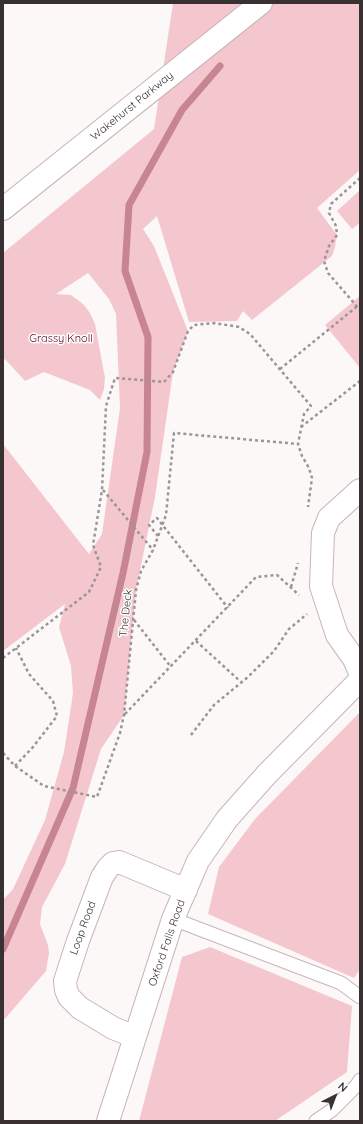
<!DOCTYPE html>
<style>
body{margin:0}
#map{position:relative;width:363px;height:1124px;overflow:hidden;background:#fcf8f8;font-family:Quicksand,sans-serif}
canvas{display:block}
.frame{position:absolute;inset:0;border:4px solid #393032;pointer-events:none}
.north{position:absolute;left:315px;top:1076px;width:40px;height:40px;-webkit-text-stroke:3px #fff;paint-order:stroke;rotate:42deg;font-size:11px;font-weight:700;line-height:16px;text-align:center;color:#393032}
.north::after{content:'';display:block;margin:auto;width:14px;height:18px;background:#393032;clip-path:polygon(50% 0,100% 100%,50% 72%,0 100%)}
</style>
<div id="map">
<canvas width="363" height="1124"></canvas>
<div class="frame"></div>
<div class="north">N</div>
</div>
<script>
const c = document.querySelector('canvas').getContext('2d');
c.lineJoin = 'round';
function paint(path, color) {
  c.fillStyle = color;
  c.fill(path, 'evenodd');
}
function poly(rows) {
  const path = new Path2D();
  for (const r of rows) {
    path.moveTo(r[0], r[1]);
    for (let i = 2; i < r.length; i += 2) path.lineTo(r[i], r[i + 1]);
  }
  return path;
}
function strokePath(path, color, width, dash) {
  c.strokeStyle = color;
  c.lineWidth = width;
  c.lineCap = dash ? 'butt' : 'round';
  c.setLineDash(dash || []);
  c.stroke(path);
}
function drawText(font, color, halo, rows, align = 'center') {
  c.font = font + ' Quicksand,sans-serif';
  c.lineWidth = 3;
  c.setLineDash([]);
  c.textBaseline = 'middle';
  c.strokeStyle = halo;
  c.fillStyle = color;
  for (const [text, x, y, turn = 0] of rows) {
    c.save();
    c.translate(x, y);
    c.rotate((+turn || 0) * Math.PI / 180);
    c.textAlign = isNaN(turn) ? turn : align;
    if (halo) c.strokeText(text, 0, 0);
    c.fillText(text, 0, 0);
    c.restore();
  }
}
paint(poly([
 [173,3,360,3,360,170,317,208,337,235,335,247,332,256,252,320,243,311,237,321,189,322,157,216,143,229,154,246,188,331,173,372,155,497,136,590,124,715,101,749,65,864,42,907,40,924,48,945,49,953,46,971,3,1021,3,900,13,889,45,820,64,752,73,693,71,666,59,627,65,604,3,651,3,444,89,554,102,534,120,408,116,314,109,299,88,273,56,294,71,295,83,304,90,313,95,324,105,378,104,389,100,400,90,390,44,372,25,381,5,359,3,361,3,253,154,129],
 [360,190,360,223,352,229,337,211],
 [360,296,360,368,325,325],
 [360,712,360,969,354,978,208,914,219,867,255,819],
 [210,947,352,1006,347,1072,275,1121,139,1121,182,957]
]), '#f4c7ce');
strokePath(poly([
 [3,949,73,788,123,573,147,452,148,337,125,271,129,205,182,110,220,66]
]), '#c78591', 7);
const service = poly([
 [173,919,341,983,360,997],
 [316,1121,332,1110,357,1085,360,1080]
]);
const minor = poly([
 [360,490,329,518,323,533,321,586,337,635,354,659,360,673],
 [135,1037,113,1028,95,1017,80,1008,69,997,66,990,65,981,78,941,102,877,108,868,113,863,119,862,186,890],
 [108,1121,173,919,198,861,227,819,267,774,360,680]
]);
const primary = poly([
 [3,209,261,3]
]);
strokePath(service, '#c9b4b8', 15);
strokePath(minor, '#c9b4b8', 24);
strokePath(primary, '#c9b4b8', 24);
strokePath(poly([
 [360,178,331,204,329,213,336,226,337,235,329,246,324,261,328,273,360,310],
 [280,369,360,304],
 [301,427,360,381],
 [103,490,153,550],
 [158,536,149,525,157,518,228,608],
 [291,587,298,563],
 [134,620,171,667],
 [196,641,241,682],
 [3,658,89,592,101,567,93,545,102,490,106,406,115,378,164,382,173,372,188,331,194,325,214,323,239,327,250,334,311,406,304,414,298,444,302,456,309,468,312,478,308,507],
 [125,714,256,577,277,575,299,595],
 [191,735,214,705,248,677,274,651,289,629,307,614],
 [3,753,15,766,44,786,97,797,120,733,124,715,136,590,141,571,153,550,166,515,174,433,298,444],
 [15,766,33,747,57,716,53,701,29,674,16,648]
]), '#9b9596', 2.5, [3, 3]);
strokePath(service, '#fff', 13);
strokePath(minor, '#fff', 22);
strokePath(primary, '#fff', 22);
drawText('11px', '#393032', '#fff', [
 ["Wakehurst Parkway",132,106,-39],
 ["The Deck",126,613,-84],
 ["Loop Road",83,928,-70],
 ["Oxford Falls Road",167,943,-71]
]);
drawText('11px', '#570523', '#fff', [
 ["Grassy Knoll",61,339]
]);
</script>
